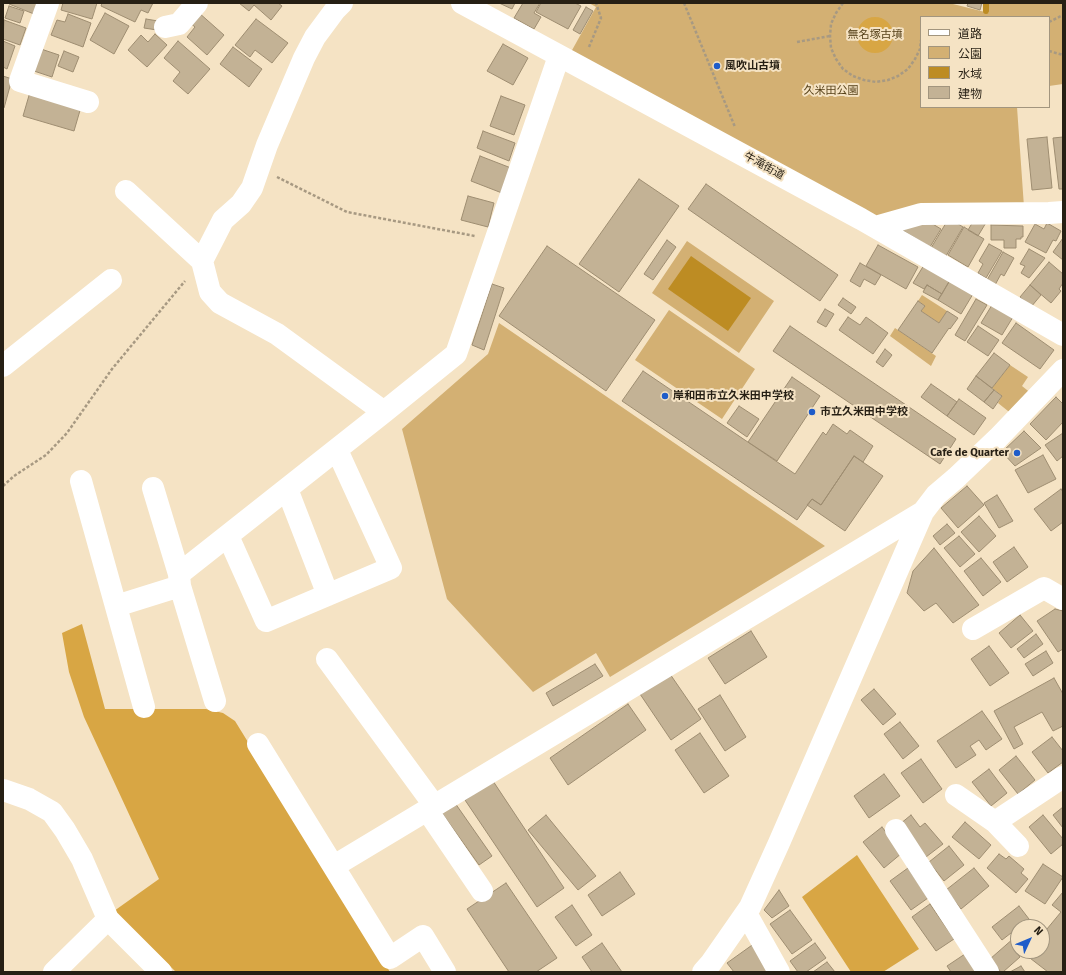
<!DOCTYPE html>
<meta charset="utf-8">
<style>
body{margin:0}
#map{position:relative;width:1066px;height:975px;overflow:hidden;background:#f5e3c4;font-family:"Fira Sans","Noto Sans JP",sans-serif}
canvas{display:block}
.frame{position:absolute;inset:0;border:4px solid #261f14;pointer-events:none}
.legend{position:absolute;left:920px;top:16px;width:130px;height:92px;box-sizing:border-box;background:#f5e3c4;border:1px solid #a2957e;margin:0;padding:5px 7px;list-style:none;font-size:12px;color:#261f14}
.legend li{display:flex;align-items:center;gap:8px;height:20px}
.legend b{width:20px;border:1px solid #a2957e}
.north{position:absolute;left:1010px;top:919px;width:40px;height:40px;box-sizing:border-box;background:#f5e3c4;border:1px solid #a2957e;border-radius:50%;rotate:46deg;font-size:11px;font-weight:700;line-height:16px;text-align:center;color:#261f14}
.north::after{content:'';display:block;margin:auto;width:14px;height:18px;background:#1f5cc9;clip-path:polygon(50% 0,100% 100%,50% 72%,0 100%)}
</style>
<div id="map">
<canvas width="1066" height="975"></canvas>
<div class="frame"></div>
<ul class="legend">
<li><b style="height:5px;background:#fff"></b>道路</li>
<li><b style="height:11px;background:#d3b073"></b>公園</li>
<li><b style="height:11px;background:#bd8c23"></b>水域</li>
<li><b style="height:11px;background:#c3b295"></b>建物</li>
</ul>
<div class="north">N</div>
</div>
<script>
const c = document.querySelector('canvas').getContext('2d');
c.lineJoin = 'round';
function paint(path, color) {
  c.fillStyle = color;
  c.fill(path, 'evenodd');
}
function poly(rows) {
  const path = new Path2D();
  for (const r of rows) {
    if (r.length === 3) {
      path.moveTo(r[0] + r[2], r[1]);
      path.arc(r[0], r[1], r[2], 0, 2 * Math.PI);
      continue;
    }
    path.moveTo(r[0], r[1]);
    for (let i = 2; i < r.length; i += 2) path.lineTo(r[i], r[i + 1]);
  }
  return path;
}
function strokePath(path, color, width, dash) {
  c.strokeStyle = color;
  c.lineWidth = width;
  c.lineCap = dash ? 'butt' : 'round';
  c.setLineDash(dash || []);
  c.stroke(path);
}
function drawText(font, color, halo, rows, align = 'center') {
  c.font = font + ' "Fira Sans","Noto Sans JP",sans-serif';
  c.lineWidth = 4;
  c.setLineDash([]);
  c.textBaseline = 'middle';
  c.strokeStyle = halo;
  c.fillStyle = color;
  for (const [text, x, y, turn = 0] of rows) {
    c.save();
    c.translate(x, y);
    c.rotate((+turn || 0) * Math.PI / 180);
    c.textAlign = isNaN(turn) ? turn : align;
    if (halo) c.strokeText(text, 0, 0);
    c.fillText(text, 0, 0);
    c.restore();
  }
}
paint(poly([
 [589,3,949,3,989,13,988,3,1063,3,1063,84,1049,86,1049,17,921,17,921,107,1017,107,1024,207,880,219,571,52,596,7],
 [687,241,774,301,739,353,652,293],
 [922,295,947,311,939,323,921,311,925,306,918,301],
 [669,310,755,369,722,419,635,360],
 [499,323,825,546,610,677,596,653,533,692,447,599,402,429,488,354],
 [895,328,936,356,931,366,890,336],
 [1010,365,1028,377,1022,386,1032,394,1013,415,998,403,1002,396,992,388]
]), '#d3b073');
paint(poly([
 [875,35,18],
 [82,624,105,709,206,709,223,713,235,721,390,972,176,972,114,911,159,879,84,717,69,672,62,633],
 [857,855,919,949,883,972,851,972,802,897]
]), '#d8a644');
paint(poly([
 [691,256,751,298,728,331,668,289]
]), '#bd8c23');
strokePath(poly([
 [986,3,986,11]
]), '#bd8c23', 6);
const building = poly([
 [9,3,38,3,34,14,9,4,9,3],
 [63,3,97,3,92,19,61,10,63,3],
 [102,3,153,3,148,13,141,10,135,22,101,6,102,3],
 [239,3,278,3,282,6,271,20,254,5,249,11,239,3],
 [499,3,515,3,512,9,499,3],
 [523,3,540,3,534,13,541,17,534,29,514,18,523,3],
 [541,3,575,3,581,6,568,29,536,12,541,3],
 [968,3,982,3,980,10,967,6,968,3],
 [9,6,24,11,20,23,5,18,9,6],
 [586,7,593,11,580,34,573,30,586,7],
 [198,12,224,35,207,55,187,37,195,27,189,22,198,12],
 [105,13,129,26,114,54,90,40,105,13],
 [68,14,91,23,83,47,51,35,57,20,65,22,68,14],
 [146,19,158,21,157,30,144,28,146,19],
 [256,19,288,43,272,63,255,50,250,57,235,45,256,19],
 [4,20,26,28,20,45,3,39,4,20],
 [155,34,167,45,147,67,128,50,141,35,148,42,155,34],
 [3,41,15,46,7,69,3,67,3,41],
 [178,41,210,69,188,94,173,81,180,72,164,58,178,41],
 [503,44,528,58,513,85,487,71,503,44],
 [233,47,262,69,249,87,220,64,233,47],
 [38,48,59,55,52,77,31,70,38,48],
 [64,51,79,57,73,72,58,66,64,51],
 [3,76,12,79,4,108,3,107,3,76],
 [30,92,81,107,74,131,23,116,30,92],
 [501,96,525,105,514,135,490,126,501,96],
 [483,131,515,143,509,161,477,148,483,131],
 [1047,137,1052,188,1032,190,1027,139,1047,137],
 [1063,137,1063,189,1059,189,1053,138,1063,137],
 [480,156,511,168,502,193,471,181,480,156],
 [639,179,679,206,619,292,579,264,639,179],
 [706,184,838,275,820,301,688,209,706,184],
 [468,196,494,203,488,227,461,220,468,196],
 [949,218,963,227,946,256,931,248,949,218],
 [926,220,941,229,930,247,902,230,926,220],
 [974,220,987,221,978,236,968,230,974,220],
 [1047,223,1061,231,1056,241,1053,240,1046,253,1025,242,1035,224,1044,229,1047,223],
 [991,225,1023,226,1023,237,1021,237,1021,239,1016,239,1016,248,1004,248,1004,240,991,240,991,225],
 [964,227,984,239,968,267,948,255,964,227],
 [1063,238,1063,260,1053,252,1063,238],
 [667,240,676,247,653,280,644,274,667,240],
 [989,244,1002,251,986,278,978,273,983,264,979,261,989,244],
 [878,245,918,267,906,289,866,266,878,245],
 [547,246,655,320,606,391,499,316,547,246],
 [1029,249,1045,258,1029,278,1021,273,1025,266,1020,264,1029,249],
 [1003,252,1014,258,1004,276,1001,274,995,285,987,280,1003,252],
 [1049,262,1063,274,1063,283,1059,289,1061,291,1051,303,1030,285,1049,262],
 [860,263,881,275,875,285,864,279,860,287,850,281,860,263],
 [924,265,950,280,942,294,927,285,924,289,913,283,924,265],
 [950,280,973,294,961,314,938,300,950,280],
 [492,284,504,288,484,350,472,345,492,284],
 [927,285,942,294,938,300,923,292,927,285],
 [1030,285,1041,295,1031,307,1020,297,1030,285],
 [843,298,856,307,851,314,838,305,843,298],
 [976,299,987,305,965,341,955,335,976,299],
 [918,301,925,306,921,311,939,323,947,311,958,318,950,329,949,328,932,353,898,330,918,301],
 [992,305,1013,317,1002,335,981,323,992,305],
 [825,309,834,314,826,327,817,322,825,309],
 [848,317,860,325,866,317,888,333,873,354,839,330,848,317],
 [1016,323,1054,350,1040,369,1002,343,1016,323],
 [790,326,956,439,940,464,773,351,790,326],
 [978,326,999,340,988,356,967,342,978,326],
 [885,349,892,355,883,367,876,362,885,349],
 [994,353,1010,365,992,388,976,376,994,353],
 [643,371,795,474,823,432,826,435,833,424,847,434,850,430,873,446,863,462,854,456,821,505,812,499,797,520,622,401,643,371],
 [976,376,994,390,984,402,967,389,976,376],
 [792,377,820,396,777,461,748,442,792,377],
 [931,384,957,402,947,416,921,397,931,384],
 [994,390,1002,396,993,409,984,402,994,390],
 [1056,397,1063,404,1063,422,1046,440,1030,424,1056,397],
 [959,399,986,418,974,435,947,416,959,399],
 [739,406,759,419,747,437,727,423,739,406],
 [1024,431,1041,448,1015,466,1002,452,1024,431],
 [1063,433,1063,456,1057,461,1045,445,1063,433],
 [1043,455,1056,479,1028,493,1015,470,1043,455],
 [854,456,883,476,845,531,807,505,812,499,821,505,854,456],
 [967,486,984,505,958,528,941,508,967,486],
 [1061,489,1063,492,1063,522,1051,531,1034,509,1061,489],
 [997,495,1013,521,999,528,984,503,997,495],
 [979,516,996,536,979,552,961,532,979,516],
 [947,524,955,533,940,545,933,536,947,524],
 [959,536,975,554,960,567,944,548,959,536],
 [1014,547,1028,567,1007,582,993,562,1014,547],
 [934,548,979,605,953,623,936,603,924,611,907,593,913,571,934,548],
 [981,558,1001,582,983,596,964,571,981,558],
 [1055,609,1063,611,1063,649,1058,652,1037,621,1055,609],
 [1020,615,1033,631,1011,648,999,633,1020,615],
 [751,631,767,657,725,684,708,658,751,631],
 [1036,634,1043,644,1024,658,1017,649,1036,634],
 [989,646,1009,673,990,686,971,659,989,646],
 [1046,651,1053,663,1033,676,1025,664,1046,651],
 [595,664,603,676,553,706,546,693,595,664],
 [670,674,701,719,671,740,640,694,670,674],
 [1054,678,1063,694,1063,726,1053,731,1042,712,1014,727,1023,744,1014,749,994,711,1054,678],
 [874,689,896,714,883,725,861,700,874,689],
 [720,695,746,737,725,751,698,709,720,695],
 [628,704,646,730,568,785,550,758,628,704],
 [982,711,1002,739,986,750,979,740,970,746,976,755,956,768,937,741,982,711],
 [900,722,919,746,903,759,884,734,900,722],
 [700,733,729,776,704,793,675,750,700,733],
 [1052,737,1063,751,1063,762,1048,773,1032,752,1052,737],
 [1016,756,1035,780,1018,794,999,770,1016,756],
 [921,759,942,789,923,803,901,773,921,759],
 [989,769,1007,793,991,806,972,782,989,769],
 [884,774,900,796,869,818,854,796,884,774],
 [493,781,564,888,537,907,465,800,493,781],
 [455,803,492,856,479,865,442,813,455,803],
 [1063,807,1063,828,1053,815,1063,807],
 [546,815,596,876,578,890,528,830,546,815],
 [911,815,920,827,925,823,943,844,926,857,900,824,911,815],
 [1043,815,1063,839,1063,844,1051,854,1029,827,1043,815],
 [965,822,991,845,979,859,952,837,965,822],
 [882,827,902,853,884,868,863,842,882,827],
 [949,846,964,865,944,881,929,862,949,846],
 [999,854,1006,859,1009,856,1024,869,1021,873,1028,879,1016,893,987,868,999,854],
 [1043,864,1063,877,1045,904,1025,891,1043,864],
 [908,868,928,898,911,910,890,881,908,868],
 [974,868,989,886,961,909,946,890,974,868],
 [620,872,635,894,602,916,588,895,620,872],
 [506,883,557,958,536,972,509,972,467,909,506,883],
 [779,890,789,906,772,918,764,910,779,890],
 [1063,892,1063,972,1048,972,1026,955,1029,951,1042,951,1042,935,1061,912,1052,905,1063,892],
 [930,904,954,939,936,951,912,917,930,904],
 [572,905,592,935,576,946,555,917,572,905],
 [1019,906,1029,919,1002,940,992,927,1019,906],
 [790,910,812,940,792,954,770,924,790,910],
 [1014,938,1018,943,1018,948,1015,951,1020,957,1003,972,1001,972,990,959,1014,938],
 [602,943,622,972,592,972,582,957,602,943],
 [755,943,768,972,734,972,727,963,755,943],
 [815,943,826,958,806,972,798,972,790,961,815,943],
 [968,952,982,972,951,972,947,966,968,952],
 [827,962,835,972,813,972,827,962],
 [1021,966,1025,972,1010,972,1021,966]
]);
paint(building, '#c3b295');
strokePath(building, '#9e8d71', 1);
strokePath(poly([
 [684,3,735,127],
 [843,3,836,13,831,24,830,36,831,48,836,59,843,69,853,76,864,80,876,82,888,80,898,76,908,69,915,59,920,49,921,40],
 [1049,22,1063,15],
 [797,42,830,36],
 [589,47,601,18,596,3],
 [1049,51,1063,55],
 [277,177,347,212,475,236],
 [3,486,14,476,46,455,67,433,112,369,185,281]
]), '#a79982', 2.5, [3, 2]);
strokePath(poly([
 [48,3,20,81,88,102],
 [342,3,335,10,315,37,304,58,267,145,252,188,241,204,223,220,202,261,210,292,220,303,277,334,384,412],
 [462,3,861,219,1063,335],
 [165,27,179,24,197,3],
 [126,191,202,261],
 [875,227,921,214,1049,213,1063,212],
 [3,366,111,280],
 [81,481,144,707],
 [153,488,179,574],
 [287,489,328,595],
 [228,536,266,621,391,568,337,450],
 [116,606,180,586],
 [973,629,1044,588,1063,599],
 [327,659,434,805],
 [215,701,180,586,179,574,384,412,456,354,559,56],
 [258,744,390,958,423,936,445,972],
 [3,790,29,799,52,812,65,830,82,859,108,919,161,972],
 [956,795,995,822,1018,846],
 [427,810,482,891],
 [995,822,1063,777],
 [896,830,988,972],
 [334,866,923,512],
 [746,913,779,972],
 [54,972,108,919],
 [703,972,711,963,750,907,779,843,923,512,936,495,956,478,998,438,1063,370]
]), '#fff', 22);
for (const [x, y, r, color] of [
 [717,66,4,"#1f5cc9"],
 [665,396,4,"#1f5cc9"],
 [812,412,4,"#1f5cc9"],
 [1017,453,4,"#1f5cc9"]
]) {
  const dot = new Path2D();
  dot.arc(x, y, r, 0, 2 * Math.PI);
  c.fillStyle = color;
  c.fill(dot);
  strokePath(dot, '#f5e3c4', 1.5);
}
drawText('11px', '#543f17', '#f5e3c4', [
 ["無名塚古墳",875,35],
 ["久米田公園",831,91]
]);
drawText('bold 11px', '#261f14', '#f5e3c4', [
 ["風吹山古墳",725,66],
 ["岸和田市立久米田中学校",673,396],
 ["市立久米田中学校",820,412],
 ["Cafe de Quarter",1009,453,"right"]
], 'left');
drawText('11px', '#261f14', '#f5e3c4', [
 ["牛滝街道",764,166,29]
]);
</script>
